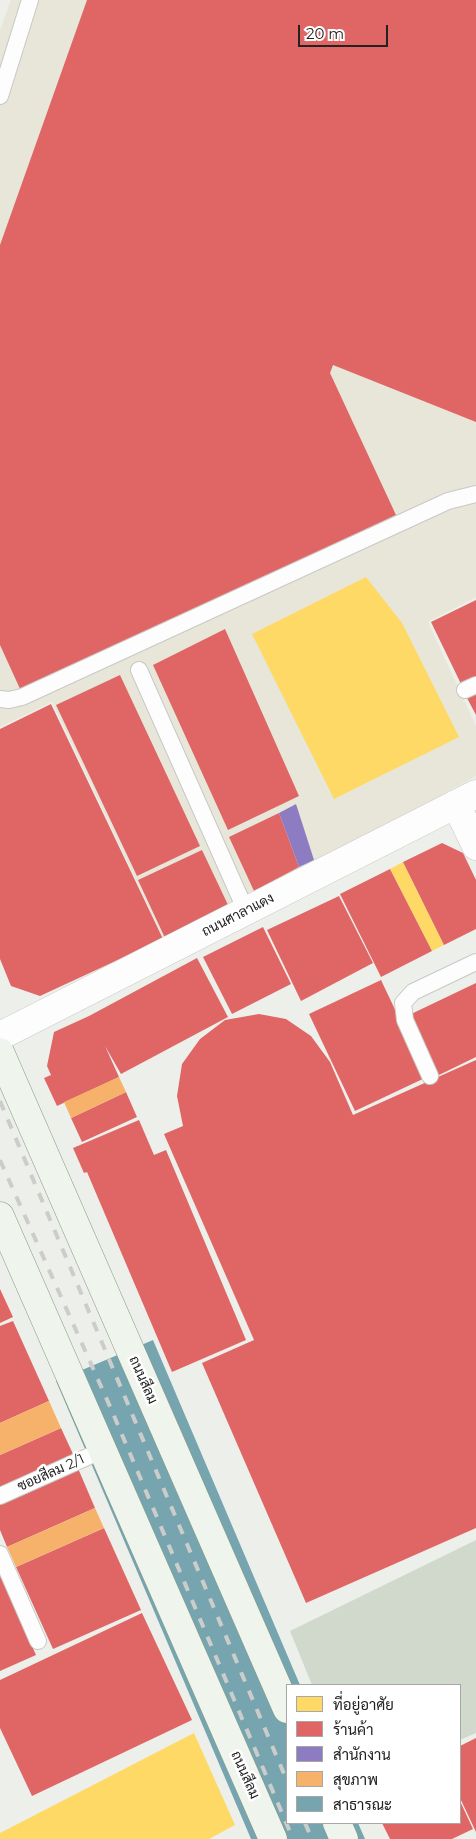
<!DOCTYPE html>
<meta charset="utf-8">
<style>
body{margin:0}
#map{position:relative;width:476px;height:1839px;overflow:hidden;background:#edf0ea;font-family:Montserrat,Sarabun,sans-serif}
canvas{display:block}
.legend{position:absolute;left:286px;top:1684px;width:175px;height:140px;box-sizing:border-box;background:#fff;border:1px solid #a7a7a7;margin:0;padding:6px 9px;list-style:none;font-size:15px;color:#222}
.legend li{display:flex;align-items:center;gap:10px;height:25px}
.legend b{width:25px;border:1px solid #a7a7a7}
.scale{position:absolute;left:298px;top:25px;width:90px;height:22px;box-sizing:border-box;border:2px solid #222;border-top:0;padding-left:6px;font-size:15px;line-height:18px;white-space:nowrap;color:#222;-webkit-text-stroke:4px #fff;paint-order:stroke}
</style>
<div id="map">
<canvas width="476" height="1839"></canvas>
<ul class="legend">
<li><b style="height:14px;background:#ffd966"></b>ที่อยู่อาศัย</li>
<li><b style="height:14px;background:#e06666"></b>ร้านค้า</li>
<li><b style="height:14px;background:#8e7cc3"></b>สำนักงาน</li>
<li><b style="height:14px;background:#f6b26b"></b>สุขภาพ</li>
<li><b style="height:14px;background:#76a5af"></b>สาธารณะ</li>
</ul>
<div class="scale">20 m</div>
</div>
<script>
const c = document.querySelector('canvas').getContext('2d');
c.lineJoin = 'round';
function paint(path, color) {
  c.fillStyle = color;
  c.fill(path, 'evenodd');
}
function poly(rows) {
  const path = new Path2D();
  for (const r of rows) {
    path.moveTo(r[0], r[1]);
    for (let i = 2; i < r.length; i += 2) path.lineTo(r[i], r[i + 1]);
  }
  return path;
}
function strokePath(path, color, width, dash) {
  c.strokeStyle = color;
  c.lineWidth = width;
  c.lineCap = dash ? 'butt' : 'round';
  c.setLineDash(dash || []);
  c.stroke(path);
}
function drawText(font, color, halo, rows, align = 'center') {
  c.font = font + ' Montserrat,Sarabun,sans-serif';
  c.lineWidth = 5;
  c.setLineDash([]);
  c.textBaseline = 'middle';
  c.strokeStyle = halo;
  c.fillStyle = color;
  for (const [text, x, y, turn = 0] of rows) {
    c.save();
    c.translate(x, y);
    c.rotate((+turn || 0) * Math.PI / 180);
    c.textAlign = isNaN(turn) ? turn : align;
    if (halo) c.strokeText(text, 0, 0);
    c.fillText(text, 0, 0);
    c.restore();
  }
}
paint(poly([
 [11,0,476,0,476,597,428,622,476,726,476,776,318,863,164,940,52,702,0,727,0,30]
]), '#e7e6d9');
paint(poly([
 [476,1540,476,1733,460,1740,460,1685,312,1685,290,1631]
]), '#d0d9cc');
paint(poly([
 [366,577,402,623,459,737,334,799,252,634],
 [403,862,444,945,432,951,390,869],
 [194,1733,235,1825,209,1839,0,1839,0,1833]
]), '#ffd966');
paint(poly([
 [87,0,476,0,476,422,333,365,330,373,396,515,21,691,0,645,0,245],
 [476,600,476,679,462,686,431,622],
 [225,629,299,796,228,830,153,665],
 [120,675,200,846,137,876,56,705],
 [476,693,476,715,467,698],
 [51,704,163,939,40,996,11,986,0,959,0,729],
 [279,813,299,867,254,891,229,837],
 [442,843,463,853,476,880,476,929,444,945,403,862],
 [202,850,229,907,165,938,138,880],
 [390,869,432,951,381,977,340,894],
 [339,896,373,963,301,1001,267,930],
 [263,927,291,984,232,1014,203,957],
 [197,958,228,1017,121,1074,105,1046,119,1077,57,1106,44,1078,51,1075,47,1066,54,1032,89,1016],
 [381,980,427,1077,355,1111,309,1014],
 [476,983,476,1057,437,1076,409,1015],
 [259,1014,286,1019,311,1036,330,1062,353,1115,476,1060,476,1528,306,1603,202,1363,254,1340,164,1134,183,1126,177,1096,182,1064,200,1039,225,1020],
 [126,1092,137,1117,82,1142,71,1118],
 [139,1120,154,1155,166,1150,246,1340,172,1372,87,1172,84,1173,73,1148],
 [0,1289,13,1317,0,1323],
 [13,1321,49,1401,0,1423,0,1326],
 [61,1428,73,1454,0,1487,0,1455],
 [77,1466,95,1508,7,1547,0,1530,0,1501],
 [104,1528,141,1610,53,1649,16,1567],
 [0,1573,36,1655,0,1671],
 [142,1613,192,1720,32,1796,0,1728,0,1680],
 [476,1738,476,1832,460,1798,460,1746],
 [460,1801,473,1829,452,1839,390,1839,382,1823,460,1823]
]), '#e06666');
paint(poly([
 [296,804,314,860,299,867,279,813]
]), '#8e7cc3');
paint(poly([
 [119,1077,126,1092,71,1118,64,1102],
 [49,1401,61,1428,0,1455,0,1423],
 [95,1508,104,1528,16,1567,7,1547]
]), '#f6b26b');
paint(poly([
 [153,1340,300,1685,287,1685,287,1823,358,1823,365,1839,251,1839,94,1470,56,1381]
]), '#76a5af');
const service = poly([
 [0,96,30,0],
 [139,670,246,911],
 [465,690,476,685],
 [0,699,9,700,22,697,448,501,476,494],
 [430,1076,405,1020,403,1003,413,992,476,962],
 [0,1496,103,1450],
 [0,1554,38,1641]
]);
const minor = poly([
 [456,804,476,846],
 [0,1036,476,794]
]);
const secondary = poly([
 [0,1052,287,1709],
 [0,1216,273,1839],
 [337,1823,344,1839]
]);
strokePath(service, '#c8c9c6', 18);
strokePath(minor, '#c8c9c6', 29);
strokePath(secondary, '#869b82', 29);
strokePath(service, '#fcfdfc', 16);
strokePath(minor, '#fcfdfc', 28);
strokePath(secondary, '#eff4ed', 28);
strokePath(poly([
 [0,1101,287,1781],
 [0,1160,112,1411,293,1839],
 [305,1823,312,1839]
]), '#cccccb', 4, [10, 10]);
drawText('14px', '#222', '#fff', [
 ["ถนนศาลาแดง",238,915,-27],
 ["ถนนสีลม",143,1380,66],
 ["ซอยสีลม 2/1",51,1473,-24],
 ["ถนนสีลม",245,1775,66]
]);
</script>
